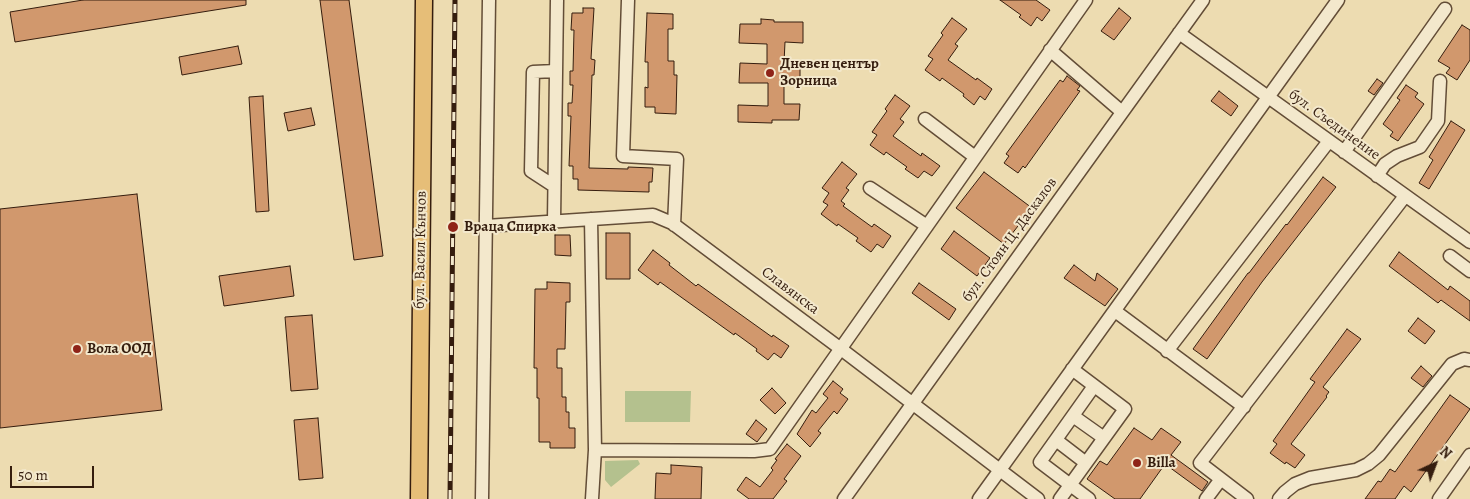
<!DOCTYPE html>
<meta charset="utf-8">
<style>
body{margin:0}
#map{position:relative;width:1470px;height:499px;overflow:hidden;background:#eddcb1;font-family:Alegreya,serif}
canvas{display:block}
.north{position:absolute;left:1410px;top:439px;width:50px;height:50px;-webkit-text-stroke:4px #f3e8cc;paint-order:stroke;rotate:43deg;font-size:14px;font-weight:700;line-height:20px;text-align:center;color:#351d0e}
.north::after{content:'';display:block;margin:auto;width:18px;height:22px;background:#351d0e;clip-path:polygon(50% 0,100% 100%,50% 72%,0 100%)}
.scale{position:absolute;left:10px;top:466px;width:84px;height:22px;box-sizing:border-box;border:2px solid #351d0e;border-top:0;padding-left:6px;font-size:15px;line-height:18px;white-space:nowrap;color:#351d0e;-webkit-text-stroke:4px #f3e8cc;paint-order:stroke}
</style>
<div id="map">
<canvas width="1470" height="499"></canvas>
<div class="north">N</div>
<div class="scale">50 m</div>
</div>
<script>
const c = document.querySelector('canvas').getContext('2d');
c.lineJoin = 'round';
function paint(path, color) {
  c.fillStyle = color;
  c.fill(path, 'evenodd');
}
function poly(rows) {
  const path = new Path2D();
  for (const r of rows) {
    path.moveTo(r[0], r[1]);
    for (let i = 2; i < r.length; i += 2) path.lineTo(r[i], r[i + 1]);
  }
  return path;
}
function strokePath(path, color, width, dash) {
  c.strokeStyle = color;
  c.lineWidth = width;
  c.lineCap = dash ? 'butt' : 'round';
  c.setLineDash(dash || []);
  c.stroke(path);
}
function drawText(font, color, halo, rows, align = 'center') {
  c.font = font + ' Alegreya,serif';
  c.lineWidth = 4;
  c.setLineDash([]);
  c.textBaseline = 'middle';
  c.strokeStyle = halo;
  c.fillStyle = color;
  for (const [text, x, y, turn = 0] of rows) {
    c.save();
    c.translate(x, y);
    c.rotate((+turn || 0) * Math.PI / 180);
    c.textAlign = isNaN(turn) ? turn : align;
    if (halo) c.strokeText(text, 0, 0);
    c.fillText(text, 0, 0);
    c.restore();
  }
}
paint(poly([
 [625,391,691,391,690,422,625,422],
 [638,460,640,464,611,487,605,480,605,461]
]), '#b4c18e');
const building = poly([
 [83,0,246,0,246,5,15,42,10,12,83,0],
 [320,0,349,0,383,256,354,260,320,0],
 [1000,0,1036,0,1050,10,1042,21,1037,17,1031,26,1019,17,1021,15,1000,0],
 [583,8,594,8,591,59,595,60,594,75,592,75,589,168,628,169,628,167,653,168,652,182,649,182,649,192,578,190,578,179,573,179,573,166,569,166,571,116,568,116,568,103,572,103,573,85,570,85,570,71,573,71,574,30,571,30,572,13,583,13,583,8],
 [1119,8,1131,18,1114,40,1101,31,1119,8],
 [647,13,673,14,673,29,668,29,668,61,674,61,674,75,677,75,676,114,655,113,655,107,645,107,645,87,648,88,648,62,645,62,647,13],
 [952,18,967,29,955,44,958,46,948,60,976,80,977,78,992,89,985,100,980,96,974,105,963,96,964,94,942,78,940,81,925,70,933,59,928,56,943,35,941,33,952,18],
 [761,19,774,20,774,22,803,22,803,43,785,42,784,63,800,63,800,83,784,82,784,104,800,104,799,120,772,120,772,123,738,122,738,105,768,106,768,83,739,83,740,63,767,64,767,44,739,43,740,24,761,24,761,19],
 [1462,25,1470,30,1470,60,1457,80,1446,73,1450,68,1438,61,1462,25],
 [238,46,242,64,182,75,179,57,238,46],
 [1067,76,1080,86,1077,90,1080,91,1025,168,1023,166,1018,173,1004,163,1009,156,1006,154,1060,80,1063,82,1067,76],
 [1377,79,1383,83,1374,95,1368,91,1377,79],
 [1406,85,1418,93,1415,97,1424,104,1398,141,1390,136,1393,132,1383,124,1400,100,1397,98,1406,85],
 [1219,91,1238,106,1231,116,1211,101,1219,91],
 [895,95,910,106,900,119,904,122,893,136,921,156,922,153,940,166,932,176,924,171,918,178,905,169,907,167,886,152,884,155,870,145,877,135,872,132,887,111,885,109,895,95],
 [263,96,269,211,256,212,249,97,263,96],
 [311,108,315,125,288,131,284,113,311,108],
 [1451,121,1465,130,1429,189,1419,183,1433,160,1429,157,1451,121],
 [842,162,857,174,846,188,849,190,841,201,845,204,843,206,872,227,874,224,891,236,883,248,877,244,871,252,856,241,858,238,838,224,837,226,821,214,828,205,823,202,829,193,822,188,842,162],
 [984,172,1032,208,1004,244,956,208,984,172],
 [1323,177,1336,187,1262,282,1207,359,1193,349,1248,273,1249,273,1286,224,1287,225,1323,177],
 [137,194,162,410,0,428,0,209,137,194],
 [954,231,990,258,977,276,941,249,954,231],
 [606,233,630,233,630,279,606,279,606,233],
 [555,235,570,235,571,256,555,255,555,235],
 [653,250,670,263,669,265,696,286,698,284,772,337,773,335,789,346,781,358,774,353,768,360,756,351,757,349,735,333,734,335,660,282,658,285,638,270,653,250],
 [1399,252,1448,290,1450,286,1470,301,1470,321,1441,300,1438,303,1389,266,1399,252],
 [1074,265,1095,281,1097,273,1118,289,1105,306,1064,278,1074,265],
 [290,266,294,296,224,306,219,276,290,266],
 [547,282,570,283,570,302,566,302,565,349,557,349,557,368,562,368,562,397,566,397,566,412,569,412,569,428,575,428,575,448,550,448,550,442,539,442,539,398,537,398,537,368,534,368,535,289,547,289,547,282],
 [919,283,956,309,949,320,912,293,919,283],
 [312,315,318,389,291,391,285,317,312,315],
 [1418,318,1435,331,1425,344,1408,331,1418,318],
 [1347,329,1361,339,1323,387,1329,392,1326,396,1327,397,1291,444,1305,455,1295,468,1286,462,1285,464,1270,453,1277,444,1273,441,1315,382,1310,379,1347,329],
 [1421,366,1432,376,1423,387,1411,378,1421,366],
 [833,381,843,389,840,393,848,399,837,414,834,411,818,431,821,433,810,447,797,434,812,410,816,413,828,398,823,394,833,381],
 [772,388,786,403,775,414,760,400,772,388],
 [1450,395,1470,409,1411,492,1404,486,1395,499,1365,499,1378,481,1381,482,1390,469,1395,472,1450,395],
 [318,418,323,478,299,480,294,420,318,418],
 [756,420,767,429,757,442,746,434,756,420],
 [1134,428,1152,440,1161,428,1181,442,1171,455,1208,482,1202,491,1165,464,1140,499,1115,499,1087,479,1100,461,1107,465,1134,428],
 [787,444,801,456,784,479,787,481,773,499,749,499,737,490,746,477,760,487,773,470,771,468,777,460,775,459,787,444],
 [671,465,702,467,701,499,655,499,656,473,671,474,671,465]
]);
paint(building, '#d1986d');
strokePath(building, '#351d0e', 1);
const minor = poly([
 [628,0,623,156,677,159,674,225],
 [1179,33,1470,242],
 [1050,50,1122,112],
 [925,119,975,157],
 [1344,152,1445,9],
 [1377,176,1385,164,1397,156,1420,147,1438,121,1440,81],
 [554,186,531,171,533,72,556,71],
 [870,188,927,226],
 [591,219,595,450,754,451,770,449,1086,0],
 [554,221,557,0],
 [486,226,653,215,672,223,841,349,1038,499],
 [1450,256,1470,271],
 [1115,311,1244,407],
 [1167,351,1329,141],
 [1073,416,1104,438],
 [1056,440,1086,463],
 [482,499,489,0],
 [592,499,595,450],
 [844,499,1203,0],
 [979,499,1338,0],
 [1060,499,1125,409,1072,369],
 [1089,499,1040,462,1094,386],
 [1206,499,1221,479],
 [1247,499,1200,463,1405,196],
 [1279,499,1285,492,1295,484,1310,478,1356,470,1368,464,1379,455,1452,364,1464,359,1470,360],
 [1439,499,1470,455]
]);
const major = poly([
 [419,499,424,0]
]);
strokePath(minor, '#634d37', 15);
strokePath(major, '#351d0e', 19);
strokePath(minor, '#f3e8cc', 12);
strokePath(major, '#e6be78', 16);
const rail = poly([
 [450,499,455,0]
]);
strokePath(rail, '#351d0e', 5);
strokePath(rail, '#f3e8cc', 3, [9]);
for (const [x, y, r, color] of [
 [770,73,5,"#8f2418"],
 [453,227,6,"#8f2418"],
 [77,349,5,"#8f2418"],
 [1137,463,5,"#8f2418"]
]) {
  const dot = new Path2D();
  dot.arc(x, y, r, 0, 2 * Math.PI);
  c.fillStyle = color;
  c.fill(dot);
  strokePath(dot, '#f3e8cc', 2);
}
drawText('bold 15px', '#351d0e', '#f3e8cc', [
 ["Дневен център",780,64],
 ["Зорница",780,81],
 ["Враца Спирка",464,227],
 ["Вола ООД",87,349],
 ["Billa",1147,463]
], 'left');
drawText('15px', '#351d0e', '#f3e8cc', [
 ["бул. Съединение",1334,125,36],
 ["бул. Стоян Ц. Даскалов",1010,240,-54],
 ["бул. Васил Кънчов",421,250,-89],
 ["Славянска",790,291,37]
]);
</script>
